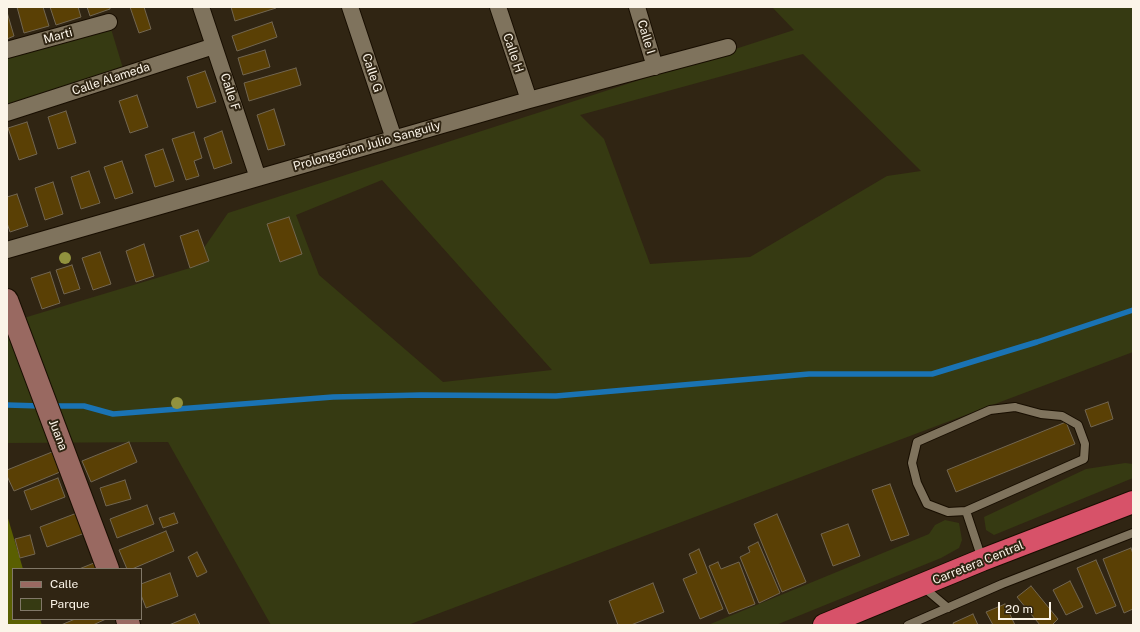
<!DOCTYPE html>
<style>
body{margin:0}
#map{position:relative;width:1140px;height:632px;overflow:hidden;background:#302513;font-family:"Public Sans",sans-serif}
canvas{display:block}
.frame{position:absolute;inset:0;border:8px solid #fbf4e8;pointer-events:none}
.legend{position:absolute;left:12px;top:568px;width:130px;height:52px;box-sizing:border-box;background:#302513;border:1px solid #817868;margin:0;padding:5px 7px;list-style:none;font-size:12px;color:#fbf4e8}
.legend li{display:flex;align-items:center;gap:8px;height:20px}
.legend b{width:20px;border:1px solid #817868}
.scale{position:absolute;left:998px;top:602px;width:53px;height:18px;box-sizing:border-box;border:2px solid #fbf4e8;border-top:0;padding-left:5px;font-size:12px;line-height:14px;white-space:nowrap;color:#fbf4e8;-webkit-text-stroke:3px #302513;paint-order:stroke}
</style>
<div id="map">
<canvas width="1140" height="632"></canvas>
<div class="frame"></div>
<ul class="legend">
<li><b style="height:5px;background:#996961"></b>Calle</li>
<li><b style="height:11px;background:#363a12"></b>Parque</li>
</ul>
<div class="scale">20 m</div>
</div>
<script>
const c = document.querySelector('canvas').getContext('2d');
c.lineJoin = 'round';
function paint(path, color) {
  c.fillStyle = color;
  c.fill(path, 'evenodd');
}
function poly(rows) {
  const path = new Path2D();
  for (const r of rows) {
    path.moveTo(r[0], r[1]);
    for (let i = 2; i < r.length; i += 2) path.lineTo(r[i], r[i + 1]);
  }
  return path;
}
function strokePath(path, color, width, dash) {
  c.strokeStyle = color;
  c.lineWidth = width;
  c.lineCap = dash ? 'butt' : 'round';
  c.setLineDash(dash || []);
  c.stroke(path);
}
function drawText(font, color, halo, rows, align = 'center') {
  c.font = font + ' "Public Sans",sans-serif';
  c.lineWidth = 4;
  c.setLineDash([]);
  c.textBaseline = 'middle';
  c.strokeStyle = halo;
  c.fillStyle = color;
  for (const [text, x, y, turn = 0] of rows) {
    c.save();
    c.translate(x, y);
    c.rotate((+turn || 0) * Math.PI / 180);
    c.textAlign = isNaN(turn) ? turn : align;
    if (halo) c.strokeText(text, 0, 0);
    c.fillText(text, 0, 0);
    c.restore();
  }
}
paint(poly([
 [772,7,1133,7,1133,352,408,625,271,625,168,442,7,443,7,323,190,268,228,213,794,30],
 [803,54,921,171,887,176,750,257,650,264,604,139,580,115],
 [382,180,552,370,443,382,319,275,296,215],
 [109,22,125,75,7,113,7,50],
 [1125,463,1133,464,1133,478,994,535,986,530,984,517,1086,469],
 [945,520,959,523,962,540,959,548,941,558,776,625,708,625,929,534,935,525]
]), '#363a12');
paint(poly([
 [7,515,23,569,13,569,13,619,40,619,42,625,7,625]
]), '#5a5f01');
strokePath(poly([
 [7,405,41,406],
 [51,406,84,406,113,414,333,397,421,395,556,396,809,374,932,374,1037,342,1133,310]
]), '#1a73b4', 5.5);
const building = poly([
 [17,7,43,7,49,26,24,33,17,7],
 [50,7,78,7,81,17,56,25,50,7],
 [87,7,110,7,110,9,90,16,87,7],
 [130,7,144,7,151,29,139,33,130,7],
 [231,7,275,7,276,8,235,21,231,7],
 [7,12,14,36,7,39,7,12],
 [272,22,277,37,237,51,232,36,272,22],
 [265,50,270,67,243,75,238,58,265,50],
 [296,68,301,85,249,101,244,83,296,68],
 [205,71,216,102,197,108,187,77,205,71],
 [137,95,148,127,130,133,119,101,137,95],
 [274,109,285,145,268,150,257,115,274,109],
 [66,111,76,143,58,149,48,117,66,111],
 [27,122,37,154,19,160,8,128,27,122],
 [222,131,232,163,214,169,204,138,222,131],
 [194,132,202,158,194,161,199,176,186,180,172,139,194,132],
 [163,149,174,181,155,187,145,155,163,149],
 [122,161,133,193,115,199,104,167,122,161],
 [89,171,100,203,81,209,71,177,89,171],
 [53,182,63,214,45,220,35,188,53,182],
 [17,194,28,226,10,232,7,223,7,197,17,194],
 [289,217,302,254,280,262,267,224,289,217],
 [198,230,209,261,190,268,180,236,198,230],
 [144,244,154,276,136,282,126,251,144,244],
 [100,252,111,284,93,290,82,258,100,252],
 [72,265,80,289,64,294,56,270,72,265],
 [50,272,60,303,42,309,31,278,50,272],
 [1108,402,1113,419,1091,427,1085,410,1108,402],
 [1066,422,1075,444,956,492,947,470,1066,422],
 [129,442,137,462,91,482,82,461,129,442],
 [52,452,60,472,14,491,7,476,7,470,52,452],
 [58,478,65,497,31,510,24,491,58,478],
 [125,480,131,499,106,506,100,488,125,480],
 [890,484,909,535,891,541,872,490,890,484],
 [147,505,154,524,117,538,110,519,147,505],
 [77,513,85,533,47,547,40,527,77,513],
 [174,513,178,523,163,528,159,518,174,513],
 [777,514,806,582,782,592,754,524,777,514],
 [848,524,860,556,833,566,821,534,848,524],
 [166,531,174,551,132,569,127,569,119,550,166,531],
 [30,535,35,554,20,558,15,539,30,535],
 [758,542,780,593,759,603,740,557,750,552,748,547,758,542],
 [1131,548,1133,554,1133,609,1124,613,1103,559,1131,548],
 [699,549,723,609,700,619,683,579,697,573,689,554,699,549],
 [197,552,207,572,197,577,188,557,197,552],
 [1096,560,1116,606,1096,614,1077,568,1096,560],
 [718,562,721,569,739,562,755,604,729,614,709,566,718,562],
 [94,563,96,569,79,569,94,563],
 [170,573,178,596,146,608,141,595,141,584,170,573],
 [1070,581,1083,607,1066,615,1053,590,1070,581],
 [653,583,664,612,631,625,618,625,609,601,653,583],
 [1031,586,1058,619,1052,625,1040,625,1017,597,1031,586],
 [1005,604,1015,625,993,625,986,612,1005,604],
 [195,614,200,625,169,625,195,614],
 [973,614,978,625,954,625,953,623,973,614],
 [75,619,106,619,93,625,61,625,75,619]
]);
paint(building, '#5a4005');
strokePath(building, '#726651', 1);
const lane = poly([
 [1015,407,1041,414,1062,416,1078,425,1085,444,1084,459,966,511,948,512,927,504,917,483,912,463,917,442,990,410,1015,407],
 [966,511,982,559],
 [922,586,948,608],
 [908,625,1002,584,1133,533]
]);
const street = poly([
 [201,7,258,178],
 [350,7,394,139],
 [498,7,529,100],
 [637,7,655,67],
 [7,50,109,22],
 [7,113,214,46],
 [7,250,529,100,728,47]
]);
const secondary = poly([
 [7,300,108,569],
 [127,619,129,625]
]);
const highway = poly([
 [824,625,982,560,1133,502]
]);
strokePath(lane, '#180e00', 10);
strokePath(street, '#180e00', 18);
strokePath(secondary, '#180e00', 24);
strokePath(highway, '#180e00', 24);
strokePath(lane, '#7f735d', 8);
strokePath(street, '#7f735d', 16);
strokePath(secondary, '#996961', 22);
strokePath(highway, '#d75269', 22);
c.fillStyle = '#91923e';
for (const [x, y] of [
 [65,258],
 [177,403]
]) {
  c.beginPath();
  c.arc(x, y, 6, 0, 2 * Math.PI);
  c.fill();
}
drawText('12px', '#fbf4e8', '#302513', [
 ["Marti",58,36,-15],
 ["Calle I",646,37,73],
 ["Calle H",513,53,71],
 ["Calle G",372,73,72],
 ["Calle Alameda",111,79,-18],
 ["Calle F",230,92,72],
 ["Prolongacion Julio Sanguily",367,146,-16],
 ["Juana",58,435,69],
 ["Carretera Central",978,563,-22]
]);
</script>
